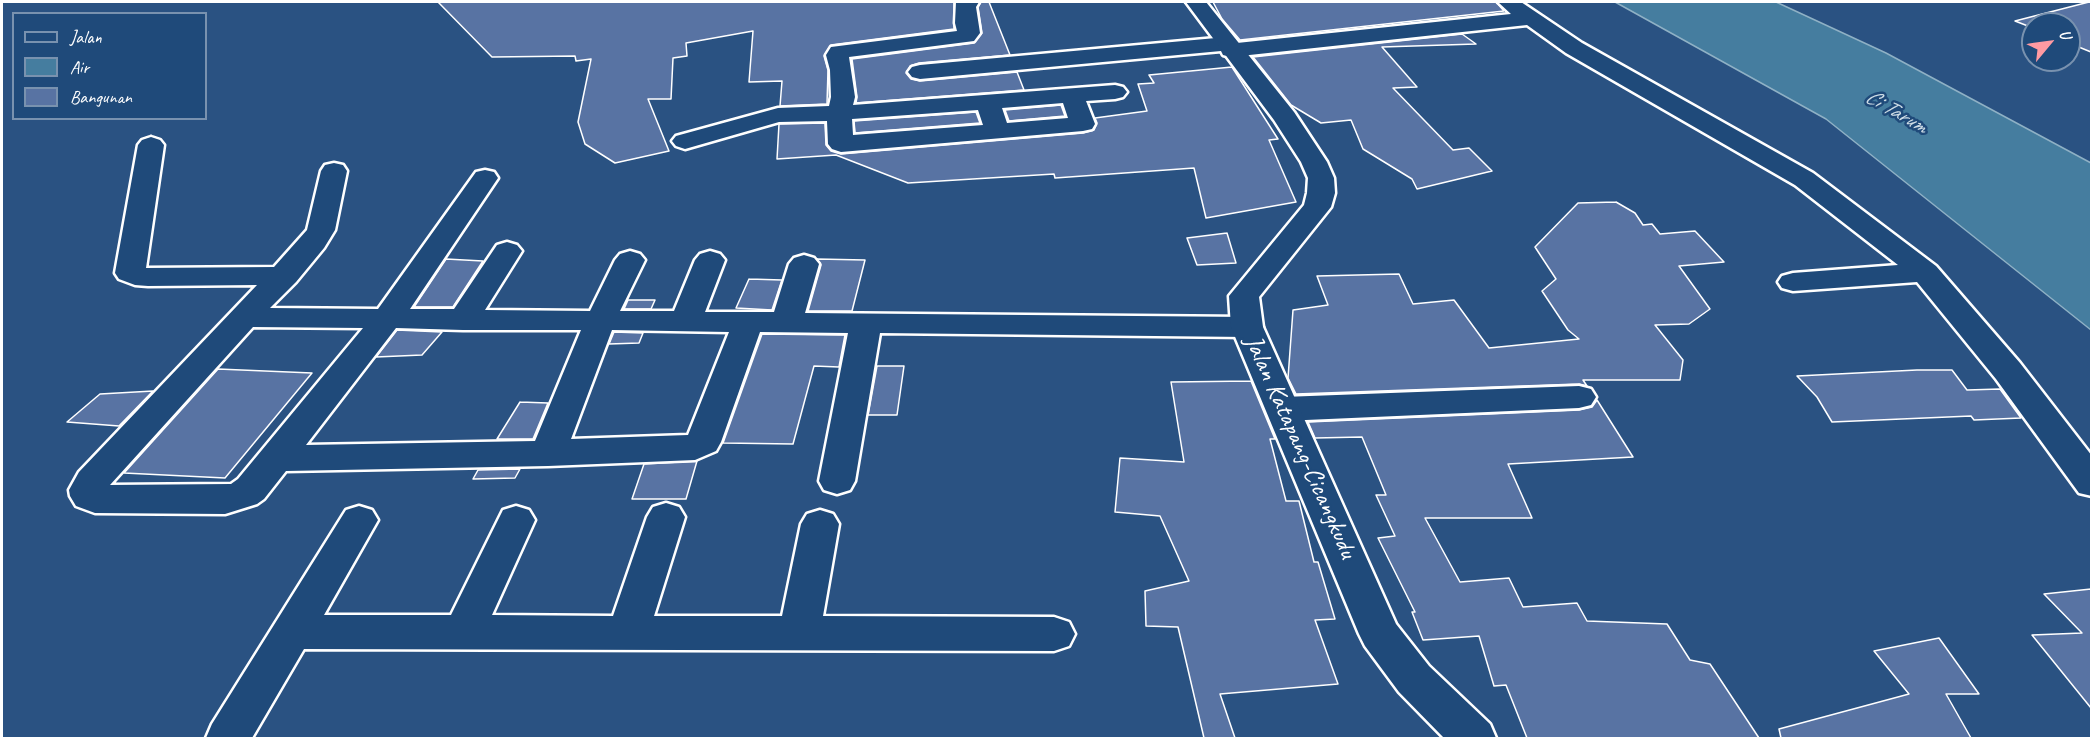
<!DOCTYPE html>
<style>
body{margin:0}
#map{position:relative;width:2093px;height:740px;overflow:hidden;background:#2a5282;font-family:Caveat,sans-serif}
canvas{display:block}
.frame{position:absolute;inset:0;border:3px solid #fff;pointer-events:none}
.legend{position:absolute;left:12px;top:12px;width:195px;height:108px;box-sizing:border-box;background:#1f4a7a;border:2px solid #7992af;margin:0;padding:8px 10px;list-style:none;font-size:18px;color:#fff}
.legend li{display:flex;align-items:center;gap:12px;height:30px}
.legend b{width:30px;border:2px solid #7992af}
.north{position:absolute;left:2021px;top:12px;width:60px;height:60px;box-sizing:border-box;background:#1f4a7a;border:2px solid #7992af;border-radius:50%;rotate:61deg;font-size:16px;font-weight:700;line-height:24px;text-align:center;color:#fff}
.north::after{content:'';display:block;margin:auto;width:21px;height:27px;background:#ff9aa2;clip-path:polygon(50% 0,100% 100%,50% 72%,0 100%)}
</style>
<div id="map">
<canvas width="2093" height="740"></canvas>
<div class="frame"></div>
<ul class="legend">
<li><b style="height:8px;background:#1f4a7a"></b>Jalan</li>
<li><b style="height:16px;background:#457d9f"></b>Air</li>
<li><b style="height:16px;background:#5873a3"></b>Bangunan</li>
</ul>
<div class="north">U</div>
</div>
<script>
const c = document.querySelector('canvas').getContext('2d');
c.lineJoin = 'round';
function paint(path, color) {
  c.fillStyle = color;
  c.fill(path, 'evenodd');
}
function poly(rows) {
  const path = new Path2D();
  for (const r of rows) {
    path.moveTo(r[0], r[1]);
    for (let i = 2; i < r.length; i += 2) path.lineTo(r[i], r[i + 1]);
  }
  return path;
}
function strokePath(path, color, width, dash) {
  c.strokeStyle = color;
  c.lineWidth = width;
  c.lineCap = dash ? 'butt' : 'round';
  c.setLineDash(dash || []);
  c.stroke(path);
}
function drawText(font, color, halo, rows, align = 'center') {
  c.font = font + ' Caveat,sans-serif';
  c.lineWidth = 5;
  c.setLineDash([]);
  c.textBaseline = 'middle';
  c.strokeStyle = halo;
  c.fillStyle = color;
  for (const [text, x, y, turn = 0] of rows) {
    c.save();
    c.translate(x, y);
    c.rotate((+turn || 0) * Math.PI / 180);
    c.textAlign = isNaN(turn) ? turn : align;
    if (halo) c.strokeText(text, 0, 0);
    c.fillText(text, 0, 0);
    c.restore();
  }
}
const water = poly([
 [1615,2,1776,2,1886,53,2091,163,2091,330,1826,119,1615,2]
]);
paint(water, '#457d9f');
strokePath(water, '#8fb1c5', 1.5);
const building = poly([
 [438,2,954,2,954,29,831,45,824,56,828,70,827,104,780,106,782,81,749,82,753,31,686,43,687,56,673,58,671,99,648,99,669,151,615,163,585,144,578,122,591,59,576,61,575,56,492,57,438,2],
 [981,2,989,2,1010,55,919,63,910,66,906,73,911,79,920,81,1017,72,1024,90,856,103,857,97,852,59,974,43,982,33,978,7,981,2],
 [1213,2,1496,2,1504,11,1240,40,1222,19,1213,2],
 [2089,2,2091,2,2091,52,2069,43,2069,24,2033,24,2033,28,2015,21,2089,2],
 [1462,34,1476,44,1382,47,1417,87,1393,88,1453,150,1469,148,1492,171,1417,189,1412,179,1363,149,1351,120,1321,123,1291,105,1253,57,1462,34],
 [1232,67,1278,139,1269,140,1296,202,1206,218,1194,168,1055,178,1054,174,908,183,836,155,777,159,779,124,825,123,826,145,831,151,841,154,1083,133,1094,130,1097,123,1095,118,1147,111,1138,84,1154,83,1149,75,1232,67],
 [1061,105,1065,116,1009,121,1005,110,1061,105],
 [976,112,980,123,855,133,854,121,976,112],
 [1616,202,1635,213,1643,225,1652,224,1660,234,1695,231,1724,262,1679,266,1710,309,1689,324,1655,325,1683,360,1680,380,1583,380,1587,386,1579,384,1296,394,1288,378,1293,310,1328,305,1317,276,1399,274,1413,304,1454,300,1489,348,1579,339,1568,330,1542,291,1556,279,1535,247,1578,203,1616,202],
 [1227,233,1236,263,1197,265,1187,238,1227,233],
 [446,259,483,261,453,307,414,307,446,259],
 [817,259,865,260,852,311,808,311,821,265,817,259],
 [749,279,782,280,772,310,736,308,749,279],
 [628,300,655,300,651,309,624,309,628,300],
 [397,330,442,332,422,355,376,357,397,330],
 [614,332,643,333,639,343,609,344,614,332],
 [762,334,845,335,839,367,814,366,793,444,723,443,762,334],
 [877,366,904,366,897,415,868,415,877,366],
 [218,369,312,373,225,478,124,473,218,369],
 [1917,370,1952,370,1967,390,2000,389,2021,418,1974,420,1971,416,1832,422,1817,397,1797,376,1917,370],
 [1251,381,1275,439,1270,439,1286,501,1299,501,1314,562,1318,562,1335,619,1315,620,1338,684,1220,694,1235,738,1204,738,1178,627,1146,626,1145,591,1189,581,1160,516,1115,512,1120,458,1184,462,1171,382,1251,381],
 [153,391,119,426,67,422,100,394,153,391],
 [1597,400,1633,457,1508,464,1532,518,1425,518,1460,582,1509,578,1523,607,1577,603,1587,621,1667,624,1690,660,1710,664,1759,738,1527,738,1506,685,1494,686,1479,636,1423,640,1412,612,1415,612,1378,538,1395,536,1376,495,1386,495,1362,437,1315,438,1308,422,1579,410,1592,407,1597,400],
 [520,402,548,403,533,439,497,439,520,402],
 [697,461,686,499,632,499,644,464,697,461],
 [520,469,515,478,473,479,478,470,520,469],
 [2091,589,2091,708,2032,635,2082,633,2044,594,2091,589],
 [1939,638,1979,694,1946,694,1971,738,1781,738,1779,729,1909,694,1874,651,1939,638]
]);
paint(building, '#5873a3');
strokePath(building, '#fff', 1.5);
const street = poly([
 [956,2,979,2,976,7,980,33,974,41,849,57,855,97,853,105,1115,85,1123,87,1127,92,1123,97,1115,99,1086,101,1095,124,1092,129,1083,131,841,152,832,149,828,144,827,121,779,122,685,149,676,146,672,141,676,136,778,108,829,106,831,97,830,70,826,55,831,47,957,31,955,23,956,2],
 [1063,103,1068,118,1007,123,1002,108,1063,103],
 [978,110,983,125,853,135,852,119,978,110],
 [1498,2,1521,2,1582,43,1813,173,1936,266,2020,363,2092,456,2092,496,2079,493,1996,379,1917,282,1793,291,1782,288,1778,282,1782,276,1793,273,1898,265,1795,185,1566,53,1527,25,1231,57,1223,55,1221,51,920,79,912,77,908,72,912,67,920,65,1227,37,1235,39,1237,43,1511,14,1498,2],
 [151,137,160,140,164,145,146,268,274,267,307,230,321,171,325,165,334,163,343,165,347,171,335,230,324,248,296,282,270,308,378,309,476,172,485,170,494,172,498,178,410,309,454,309,497,245,507,242,517,245,522,251,485,310,590,311,615,260,620,254,630,251,640,254,645,260,620,311,674,311,695,260,700,254,710,251,720,254,725,260,705,312,774,312,789,264,794,258,804,255,814,258,819,264,805,313,1247,317,1258,320,1263,327,1258,334,1247,337,880,333,855,481,850,490,837,494,824,490,819,481,848,333,760,332,721,442,716,451,695,460,548,466,286,471,264,499,257,504,225,514,95,513,76,506,70,496,69,490,79,472,257,285,148,286,135,285,119,279,115,273,138,145,142,140,151,137],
 [253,327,363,328,238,479,231,484,110,485,253,327],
 [396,328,463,330,581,330,535,441,306,445,396,328],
 [612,330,729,332,688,435,571,439,612,330],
 [1579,386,1591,389,1596,397,1591,405,1579,408,1283,421,1271,417,1266,409,1271,401,1283,397,1579,386],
 [666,503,679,507,685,517,654,616,782,616,801,524,807,514,820,510,833,514,839,524,823,616,1054,617,1069,622,1075,634,1069,646,1054,651,304,649,252,738,206,738,212,724,346,510,359,506,372,510,378,520,324,615,451,615,503,510,516,506,529,510,535,520,492,615,613,616,647,517,653,507,666,503]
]);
const secondary = poly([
 [1186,2,1206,2,1294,112,1327,162,1334,178,1335,193,1331,207,1259,297,1263,327,1396,624,1429,666,1490,724,1496,738,1444,738,1399,692,1365,646,1359,634,1231,327,1229,296,1304,205,1307,193,1308,178,1301,162,1274,120,1186,2]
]);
strokePath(street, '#fff', 5);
strokePath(secondary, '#fff', 5);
paint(street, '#1f4a7a');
paint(secondary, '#1f4a7a');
drawText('italic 22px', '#d0dee7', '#1f4a7a', [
 ["Ci Tarum",1896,112,30]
]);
drawText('26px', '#fff', '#1f4a7a', [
 ["Jalan Katapang-Cicangkudu",1300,447,66]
]);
</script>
